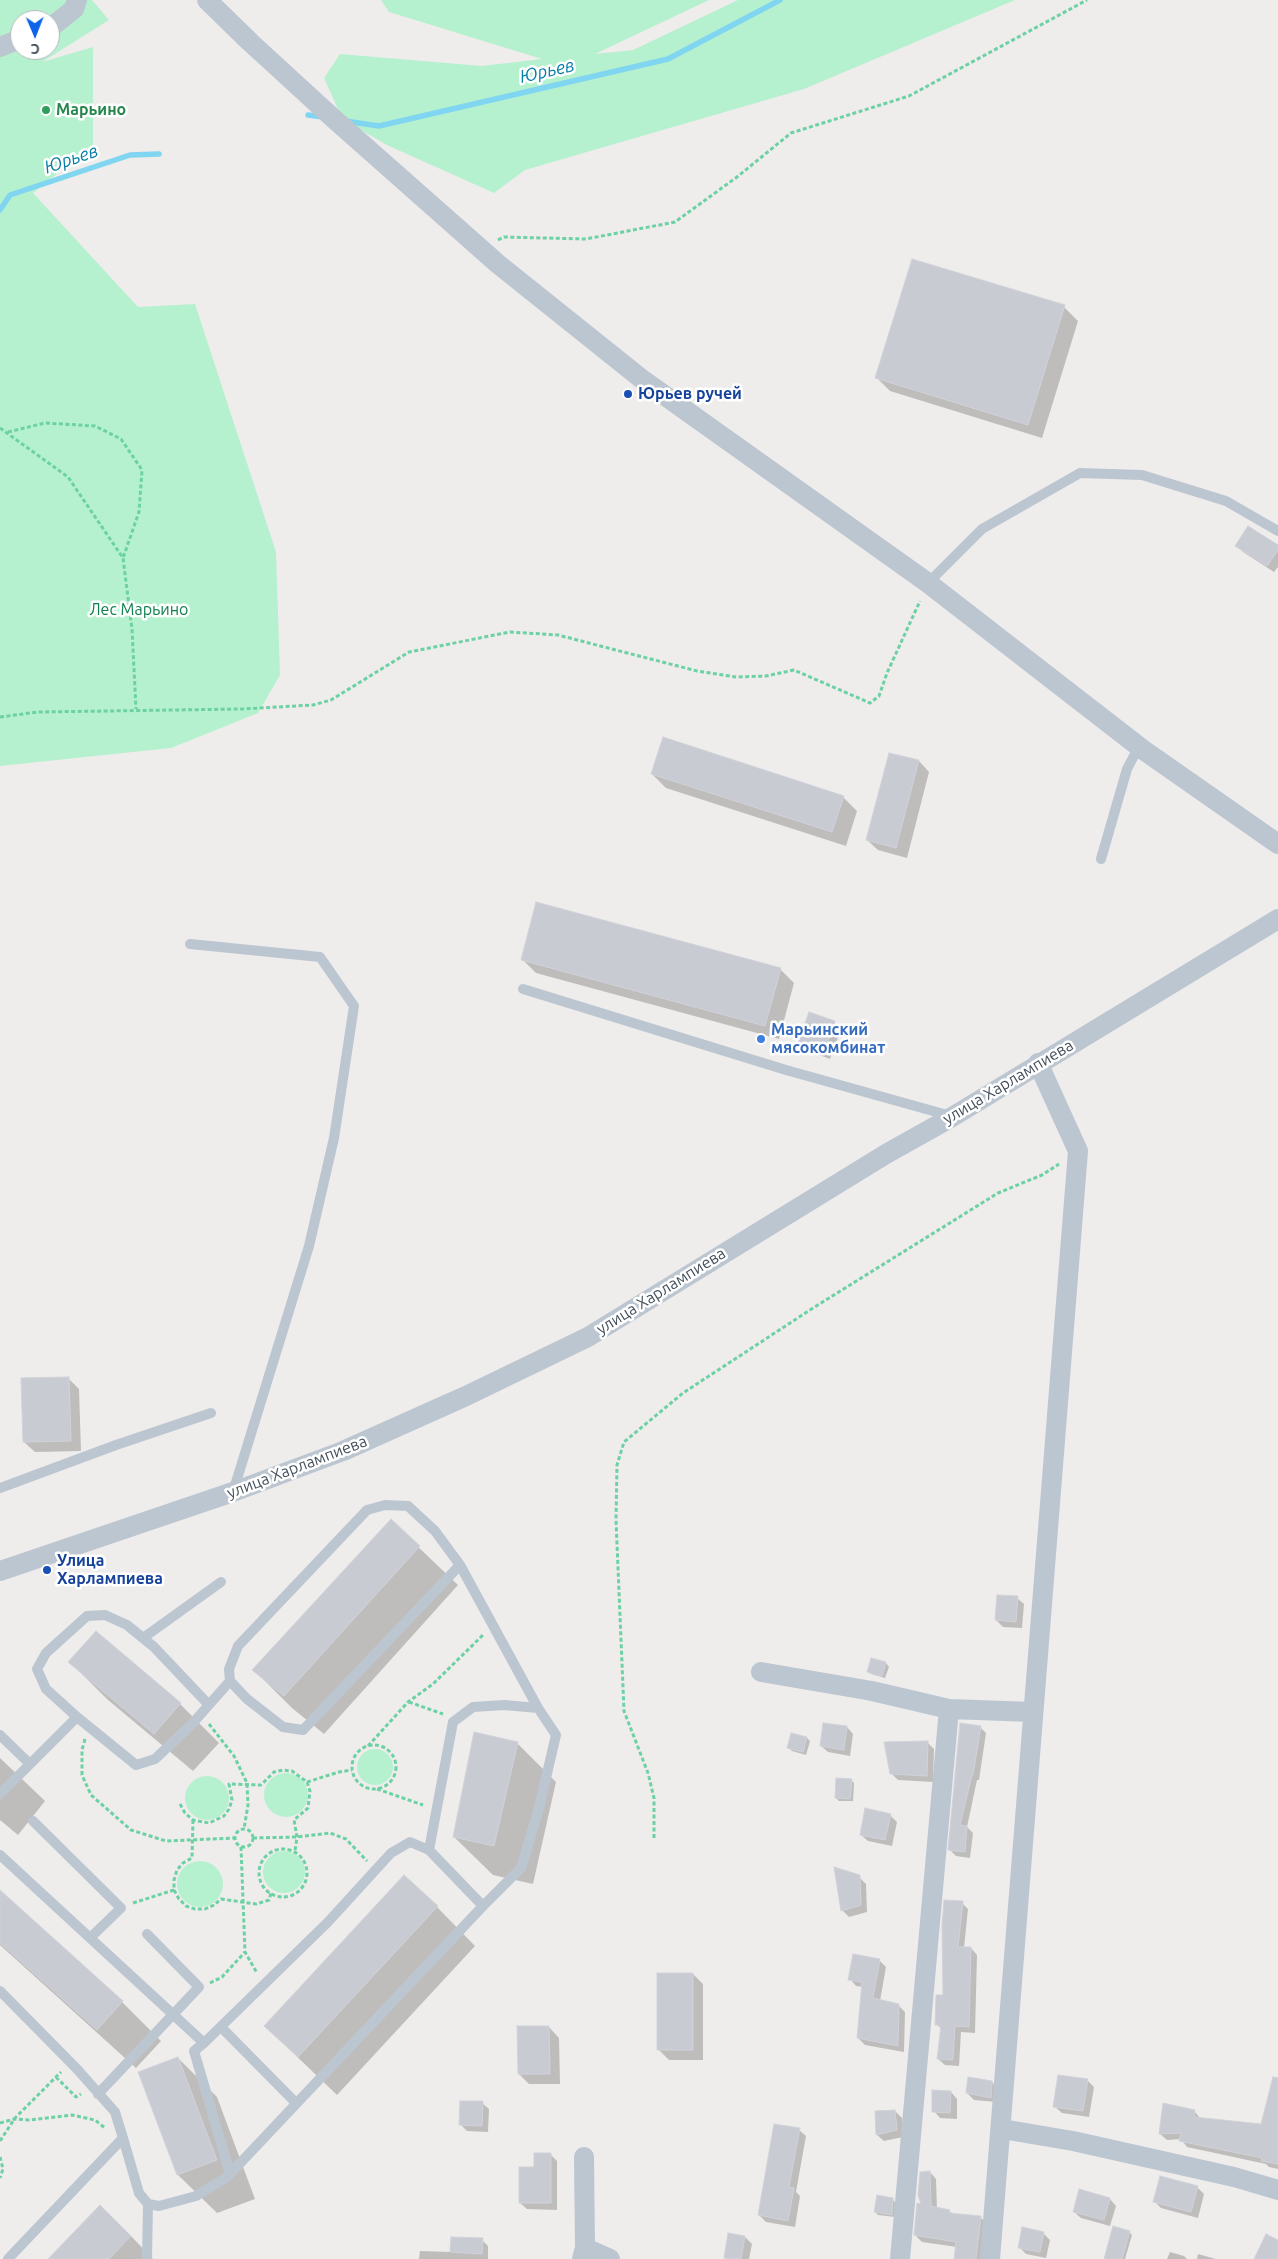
<!DOCTYPE html>
<meta charset="utf-8">
<style>
body{margin:0}
#map{position:relative;width:1278px;height:2259px;overflow:hidden;background:#efecec;font-family:Ubuntu,sans-serif}
canvas{display:block}
.north{position:absolute;left:10px;top:10px;width:50px;height:50px;box-sizing:border-box;background:#fff;border:1px solid #b4b9bd;border-radius:50%;rotate:179deg;font-size:14px;font-weight:700;line-height:20px;text-align:center;color:#444f5b}
.north::after{content:'';display:block;margin:auto;width:18px;height:22px;background:#0d64e8;clip-path:polygon(50% 0,100% 100%,50% 72%,0 100%)}
</style>
<div id="map">
<canvas width="1278" height="2259"></canvas>
<div class="north">С</div>
</div>
<script>
const c = document.querySelector('canvas').getContext('2d');
c.lineJoin = 'round';
function paint(path, color) {
  c.fillStyle = color;
  c.fill(path, 'evenodd');
}
function poly(rows) {
  const path = new Path2D();
  for (const r of rows) {
    if (r.length === 3) {
      path.moveTo(r[0] + r[2], r[1]);
      path.arc(r[0], r[1], r[2], 0, 2 * Math.PI);
      continue;
    }
    path.moveTo(r[0], r[1]);
    for (let i = 2; i < r.length; i += 2) path.lineTo(r[i], r[i + 1]);
  }
  return path;
}
function strokePath(path, color, width, dash) {
  c.strokeStyle = color;
  c.lineWidth = width;
  c.lineCap = dash ? 'butt' : 'round';
  c.setLineDash(dash || []);
  c.stroke(path);
}
function drawText(font, color, halo, rows, align = 'center') {
  c.font = font + ' Ubuntu,sans-serif';
  c.lineWidth = 5;
  c.setLineDash([]);
  c.textBaseline = 'middle';
  c.strokeStyle = halo;
  c.fillStyle = color;
  for (const [text, x, y, turn = 0] of rows) {
    c.save();
    c.translate(x, y);
    c.rotate((+turn || 0) * Math.PI / 180);
    c.textAlign = isNaN(turn) ? turn : align;
    if (halo) c.strokeText(text, 0, 0);
    c.fillText(text, 0, 0);
    c.restore();
  }
}
paint(poly([
 [0,0,92,0,109,20,42,62,93,47,93,145,33,193,138,307,195,304,276,552,280,675,258,713,171,748,0,766],
 [20,20,50,20,50,50,20,50],
 [381,0,709,0,595,54,633,50,738,0,1015,0,804,89,525,170,494,193,389,146,343,120,324,78,340,54,482,66,542,59,389,12],
 [375,1767,18],
 [286,1795,22],
 [207,1798,22],
 [284,1872,21],
 [200,1884,23]
]), '#b6f1cf');
paint(poly([
 [1064,307,1078,321,1042,438,890,391,876,377],
 [1237,545,1278,547,1278,567,1274,572,1243,552],
 [919,761,929,772,907,858,878,850,867,840],
 [652,774,843,797,857,811,846,846,666,788],
 [522,959,780,969,794,983,779,1039,536,973],
 [834,1022,841,1029,830,1059,806,1050,800,1043],
 [69,1379,79,1389,81,1451,35,1452,24,1442],
 [391,1521,458,1585,324,1734,292,1708,253,1669],
 [1017,1598,1024,1604,1022,1628,1003,1627,996,1620],
 [96,1633,180,1704,219,1743,193,1771,108,1700,70,1662],
 [872,1659,886,1663,889,1667,885,1678,871,1674,868,1671],
 [847,1727,853,1734,850,1756,828,1752,821,1746],
 [980,1727,986,1733,979,1780,977,1780,967,1827,973,1833,970,1858,956,1856,950,1850],
 [807,1738,810,1741,806,1755,792,1751,789,1748],
 [927,1742,934,1749,933,1782,898,1780,891,1773],
 [517,1743,556,1782,533,1884,493,1875,454,1837],
 [0,1758,45,1801,18,1835,0,1820],
 [851,1780,854,1783,853,1801,839,1801,836,1798],
 [890,1815,897,1822,892,1846,868,1841,861,1835],
 [859,1877,866,1884,867,1912,849,1917,842,1910],
 [0,1892,122,2002,161,2041,136,2068,0,1945],
 [962,1903,968,1909,964,1948,971,1948,977,1955,975,2033,961,2032,959,2066,945,2065,938,2059,942,2030,937,2024,945,1997],
 [437,1907,475,1946,337,2095,265,2026],
 [879,1960,886,1967,880,2001,898,2005,905,2012,904,2052,865,2045,858,2038,863,1987,856,1986,850,1979],
 [693,1974,703,1984,703,2060,669,2060,658,2049],
 [549,2027,559,2038,560,2084,529,2084,519,2074],
 [178,2058,217,2097,255,2199,217,2213,178,2175,140,2072],
 [1087,2080,1094,2087,1089,2117,1062,2113,1055,2107],
 [992,2082,998,2089,997,2102,974,2100,967,2093],
 [951,2092,957,2099,957,2119,940,2118,934,2111],
 [1278,2099,1278,2169,1269,2167,1266,2164,1187,2147,1181,2139,1167,2140,1160,2134,1194,2111,1201,2119,1262,2125],
 [482,2103,489,2109,488,2132,467,2131,460,2124],
 [895,2111,902,2118,903,2137,884,2141,877,2135,877,2112],
 [799,2130,806,2136,796,2192,800,2196,795,2227,766,2222,759,2215],
 [550,2154,557,2161,557,2210,527,2209,520,2203,535,2168],
 [930,2172,936,2179,937,2209,949,2211,953,2214,980,2217,987,2224,983,2259,956,2259,957,2247,922,2242,915,2235],
 [1197,2187,1204,2194,1198,2218,1161,2208,1155,2202],
 [1110,2199,1116,2206,1110,2226,1081,2218,1074,2212],
 [893,2200,896,2203,895,2217,878,2215,875,2212],
 [1129,2232,1132,2235,1125,2259,1105,2259],
 [1043,2233,1050,2240,1046,2258,1026,2254,1019,2247],
 [131,2236,153,2259,49,2259],
 [745,2237,752,2244,749,2259,727,2259,725,2257],
 [452,2239,482,2240,488,2246,488,2259,419,2259,420,2251,452,2252],
 [1170,2252,1184,2256,1187,2259,1167,2259],
 [1198,2254,1216,2259,1197,2259]
]), '#0003');
strokePath(poly([
 [308,115,323,117],
 [345,121,379,126,668,59,780,0],
 [0,210,10,195,130,155,159,154]
]), '#80d5f1', 5.5);
const building = poly([
 [912,259,1065,305,1028,425,875,378,912,259],
 [1248,526,1278,545,1278,550,1267,566,1235,546,1248,526],
 [663,737,844,796,832,832,651,774,663,737],
 [889,753,919,760,896,848,866,840,889,753],
 [536,902,781,968,765,1026,521,960,536,902],
 [809,1012,835,1021,824,1053,798,1043,809,1012],
 [69,1377,71,1441,23,1442,21,1378,69,1377],
 [391,1519,420,1546,284,1696,252,1670,391,1519],
 [997,1595,1018,1596,1016,1622,995,1620,997,1595],
 [96,1631,181,1703,154,1734,68,1662,96,1631],
 [871,1658,886,1662,882,1676,867,1672,871,1658],
 [823,1723,847,1726,844,1750,820,1746,823,1723],
 [960,1723,981,1726,973,1775,972,1775,960,1825,967,1826,965,1852,948,1850,960,1723],
 [474,1732,518,1742,494,1846,453,1837,474,1732],
 [791,1733,807,1737,803,1752,787,1748,791,1733],
 [928,1741,927,1776,890,1774,884,1742,928,1741],
 [836,1778,852,1779,850,1799,835,1798,836,1778],
 [865,1808,891,1814,885,1840,860,1835,865,1808],
 [834,1867,860,1875,861,1905,841,1911,834,1867],
 [404,1875,438,1906,298,2057,264,2026,404,1875],
 [0,1890,123,2001,97,2030,0,1943,0,1890],
 [944,1900,963,1901,958,1947,971,1947,969,2027,955,2026,953,2060,937,2059,941,2025,935,2025,936,1995,943,1995,942,1925,944,1900],
 [853,1954,880,1959,873,1998,899,2004,898,2046,857,2038,862,1982,848,1980,853,1954],
 [657,1973,693,1973,693,2050,657,2050,657,1973],
 [517,2026,549,2026,550,2074,518,2074,517,2026],
 [178,2057,217,2160,177,2175,138,2072,178,2057],
 [1058,2075,1088,2079,1083,2111,1053,2107,1058,2075],
 [968,2077,992,2081,991,2098,966,2093,968,2077],
 [1273,2077,1278,2078,1278,2164,1261,2161,1262,2158,1179,2141,1181,2133,1159,2134,1163,2103,1195,2110,1194,2117,1261,2124,1273,2077],
 [932,2090,951,2091,950,2113,932,2112,932,2090],
 [460,2101,483,2101,482,2126,459,2125,460,2101],
 [895,2110,897,2130,876,2135,875,2111,895,2110],
 [774,2124,800,2128,789,2187,794,2188,788,2221,758,2215,774,2124],
 [534,2153,551,2153,551,2203,519,2203,519,2167,534,2167,534,2153],
 [930,2171,931,2206,950,2210,949,2213,981,2216,976,2259,954,2259,956,2242,914,2235,917,2203,921,2204,918,2195,920,2172,930,2171],
 [1160,2176,1198,2186,1191,2212,1153,2202,1160,2176],
 [1079,2189,1110,2198,1104,2220,1073,2212,1079,2189],
 [877,2195,893,2198,892,2215,874,2212,877,2195],
 [100,2205,131,2236,109,2259,48,2259,100,2205],
 [1113,2226,1130,2231,1122,2259,1104,2259,1113,2226],
 [1022,2227,1044,2232,1040,2252,1018,2248,1022,2227],
 [728,2233,745,2236,741,2259,724,2258,728,2233],
 [1266,2234,1278,2240,1278,2259,1254,2259,1266,2234],
 [451,2237,483,2238,482,2254,450,2252,451,2237]
]);
paint(building, '#c9cbd2');
strokePath(building, '#d0d2d9', 1);
strokePath(poly([
 [498,240,504,237,586,239,675,222,737,177,791,133,909,96,1087,0],
 [0,428,68,477,123,558,132,629,136,709],
 [8,432,45,423,95,426,121,439,142,470,139,512,123,558],
 [0,717,38,712,242,709,313,705,331,700,409,652,510,632,558,635,697,671,736,677,766,676,794,670,870,703,879,696,887,673,920,601],
 [409,1702,443,1714],
 [209,1724,234,1756,247,1783,248,1805,244,1829],
 [85,1739,82,1750,82,1775,91,1795,131,1830,166,1841,235,1838],
 [374,1767,22],
 [368,1746,408,1702,433,1684,484,1634],
 [307,1782,339,1772,352,1770],
 [377,1789,423,1805],
 [180,1804,185,1813,193,1820,209,1823,224,1816,229,1809,232,1800,229,1784,261,1785,274,1772,283,1770,292,1771,307,1782,310,1791,308,1808,294,1820,297,1837,295,1851],
 [193,1820,192,1858,183,1863,177,1870,174,1880,174,1890,179,1899,186,1906,195,1909,205,1909,214,1905,221,1899,256,1904,269,1900,271,1893],
 [244,1838,9],
 [253,1838,297,1837,330,1833,346,1839,367,1861],
 [654,1838,654,1798,648,1773,624,1711,616,1520,617,1465,624,1442,683,1393,813,1308,998,1193,1042,1175,1059,1164],
 [241,1847,245,1952,257,1973],
 [283,1873,24],
 [133,1903,174,1890],
 [210,1983,222,1977,245,1952],
 [56,2077,76,2097,81,2094],
 [0,2123,14,2119,29,2120,72,2115,95,2120,105,2128],
 [0,2141,15,2118,61,2072],
 [0,2157,3,2169,0,2178]
]), '#6cd1a3', 3, [4, 2.5]);
strokePath(poly([
 [928,583,982,529,1080,473,1142,475,1226,501,1278,531],
 [1101,859,1127,769,1136,752,1142,749],
 [190,944,320,957,354,1006,334,1138,309,1246,233,1492],
 [523,989,786,1070,951,1116],
 [0,1488,116,1445,211,1413],
 [143,1638,221,1582],
 [230,1681,247,1699,283,1727,303,1730,460,1565],
 [77,1717,136,1765,155,1759,192,1724,230,1681,229,1669,238,1646,367,1510,385,1505,408,1506,435,1531,460,1565,538,1708,504,1705,473,1707,453,1722,429,1850,483,1906,521,1868,538,1812,556,1735,538,1708],
 [0,1735,30,1764],
 [0,1794,77,1717,46,1689,37,1669,46,1653,87,1616,105,1615,127,1625,154,1647,208,1704],
 [33,1821,121,1908,90,1938],
 [0,1855,204,2043,328,1922,391,1853,410,1842,429,1850],
 [0,1991,77,2069,115,2112,123,2138,8,2259],
 [221,2027,296,2103],
 [98,2094,199,1987,147,1934],
 [123,2138,139,2193,148,2204,159,2206,196,2196,227,2177,229,2170,194,2051,204,2043],
 [227,2177,483,1906],
 [147,2259,148,2204]
]), '#bcc6d0', 10);
strokePath(poly([
 [207,0,250,42,334,119,498,264,643,380,928,583,1142,749,1278,844],
 [50,28,74,9,77,0],
 [0,47,20,39],
 [0,1571,233,1492,343,1451,466,1396,588,1337,886,1154,952,1117,1278,919],
 [761,1672,872,1691,949,1709,1033,1712],
 [1002,2129,1073,2141,1234,2177,1278,2190],
 [585,2248,610,2259],
 [582,2259,585,2248,584,2157],
 [900,2259,949,1709],
 [990,2259,1078,1151,1038,1063]
]), '#bcc6d0', 20);
for (const [x, y, r, color] of [
 [46,110,5,"#2e9e5b"],
 [628,394,5,"#1a4fb4"],
 [761,1039,5,"#3f7fe0"],
 [47,1570,5,"#1a4fb4"]
]) {
  const dot = new Path2D();
  dot.arc(x, y, r, 0, 2 * Math.PI);
  c.fillStyle = color;
  c.fill(dot);
  strokePath(dot, '#fff', 2);
}
drawText('bold 16px', '#27864d', '#fff', [
 ["Марьино",56,110]
], 'left');
drawText('bold 16px', '#164399', '#fff', [
 ["Юрьев ручей",638,394],
 ["Улица",57,1561],
 ["Харлампиева",57,1579]
], 'left');
drawText('16px', '#10804d', '#fff', [
 ["Лес Марьино",139,610]
]);
drawText('bold 16px', '#366cbe', '#fff', [
 ["Марьинский",771,1030],
 ["мясокомбинат",771,1048]
], 'left');
drawText('16px', '#444f5b', '#fff', [
 ["улица Харлампиева",1008,1082,-31],
 ["улица Харлампиева",661,1291,-32],
 ["улица Харлампиева",297,1467,-21]
]);
drawText('italic 18px', '#047ea7', '#fff', [
 ["Юрьев",547,71,-13],
 ["Юрьев",71,159,-19]
]);
</script>
